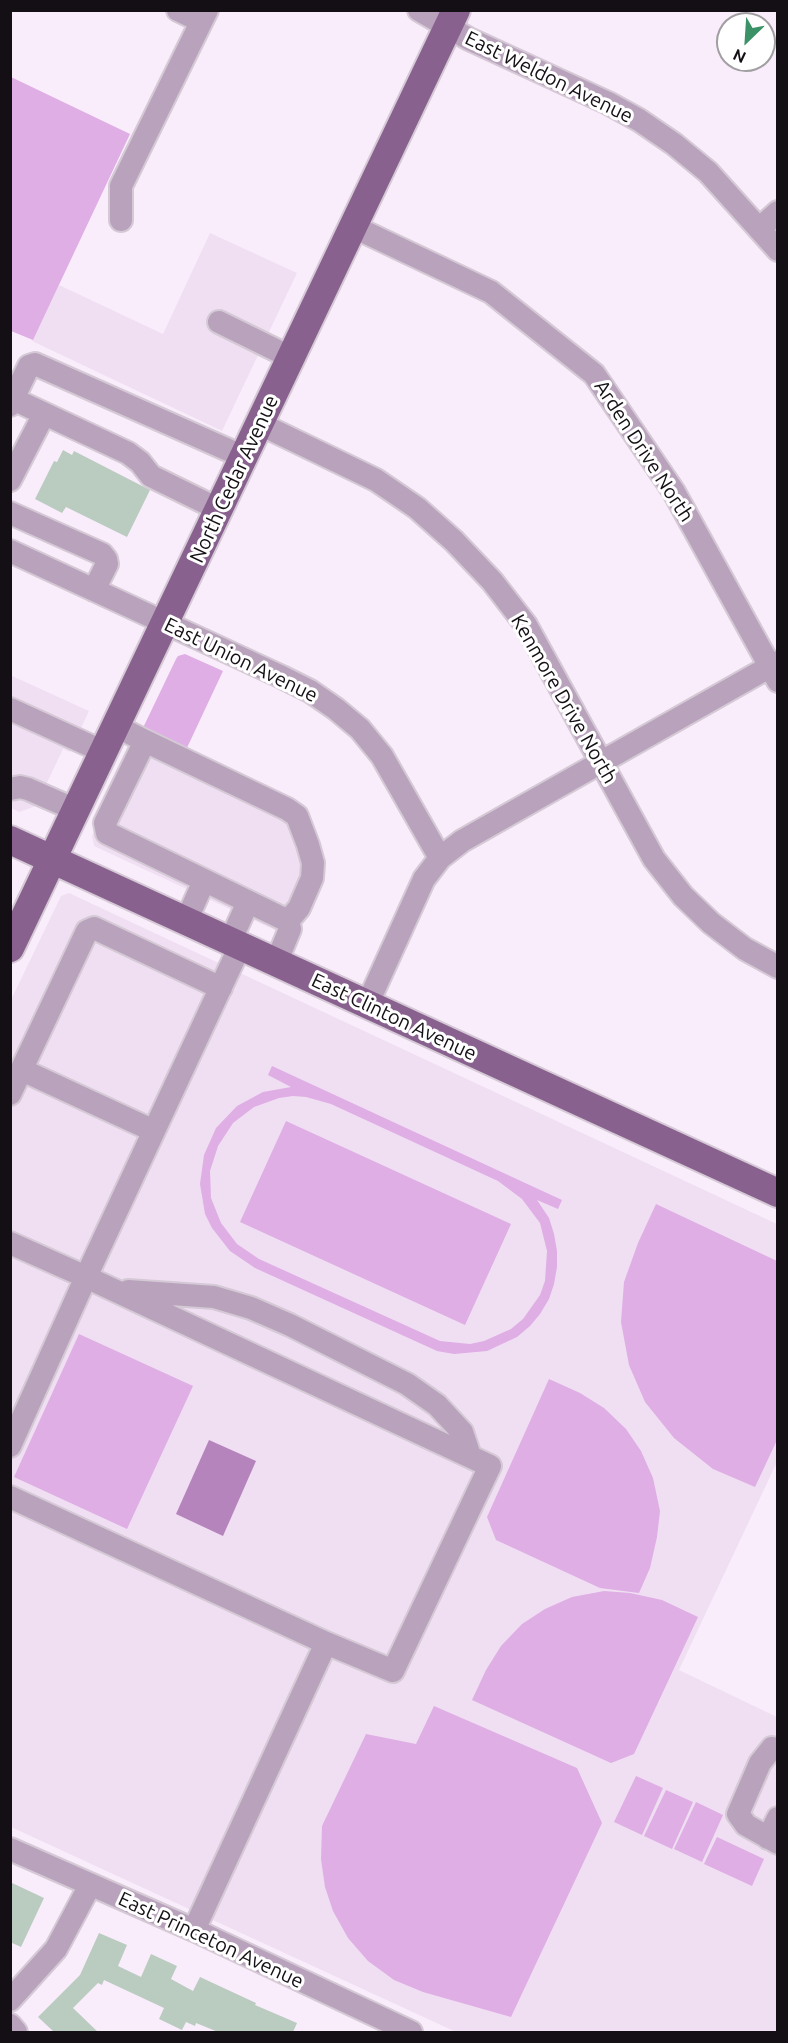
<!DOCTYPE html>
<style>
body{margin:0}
#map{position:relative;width:788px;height:2043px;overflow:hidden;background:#faedfb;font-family:Ubuntu,sans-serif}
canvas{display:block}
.frame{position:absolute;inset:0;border:12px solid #140f14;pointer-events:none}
.north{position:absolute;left:716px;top:12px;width:60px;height:60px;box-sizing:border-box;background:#fff;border:2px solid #a19fa1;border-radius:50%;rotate:205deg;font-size:16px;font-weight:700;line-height:24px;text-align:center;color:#140f14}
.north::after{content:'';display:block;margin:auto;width:21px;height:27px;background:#3b9266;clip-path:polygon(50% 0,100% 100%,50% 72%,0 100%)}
</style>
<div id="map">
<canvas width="788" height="2043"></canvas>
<div class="frame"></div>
<div class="north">N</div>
</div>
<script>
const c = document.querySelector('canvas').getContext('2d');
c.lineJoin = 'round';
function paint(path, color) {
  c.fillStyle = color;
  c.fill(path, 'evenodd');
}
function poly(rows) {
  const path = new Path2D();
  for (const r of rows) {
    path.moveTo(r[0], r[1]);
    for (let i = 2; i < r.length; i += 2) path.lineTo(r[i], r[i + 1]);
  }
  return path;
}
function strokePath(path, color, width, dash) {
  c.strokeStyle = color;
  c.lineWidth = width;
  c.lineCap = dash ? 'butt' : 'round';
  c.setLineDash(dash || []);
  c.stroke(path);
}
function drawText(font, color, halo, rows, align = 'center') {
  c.font = font + ' Ubuntu,sans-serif';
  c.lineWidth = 6;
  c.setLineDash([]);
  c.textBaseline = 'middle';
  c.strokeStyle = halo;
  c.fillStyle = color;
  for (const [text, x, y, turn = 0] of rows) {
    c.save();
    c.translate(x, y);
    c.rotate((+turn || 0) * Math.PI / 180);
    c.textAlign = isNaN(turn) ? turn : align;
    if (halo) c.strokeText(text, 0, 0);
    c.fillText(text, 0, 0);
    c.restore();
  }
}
paint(poly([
 [210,233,297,273,222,431,32,341,59,285,163,334],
 [10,675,89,711,70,752,63,749,36,806,19,812,11,808],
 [135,744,290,816,307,868,277,931,94,846,92,836],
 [69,893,777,1224,777,1462,679,1670,777,1717,777,2032,456,2032,11,1827,10,1002,61,896]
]), '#f0dff2');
paint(poly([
 [11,77,130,134,33,340,11,331],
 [185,654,223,671,185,752,141,732,176,659,178,656],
 [272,1066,562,1200,558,1209,537,1200,549,1218,554,1234,557,1251,557,1267,554,1284,549,1299,540,1314,530,1326,517,1337,487,1351,454,1354,437,1351,255,1268,230,1251,212,1228,205,1214,200,1184,204,1155,216,1128,237,1106,263,1092,291,1087,268,1075],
 [293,1096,306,1097,331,1104,498,1181,522,1199,540,1223,547,1251,545,1281,540,1295,523,1319,511,1329,484,1341,470,1344,440,1341,259,1259,237,1244,221,1223,211,1198,210,1171,218,1146,233,1123,254,1107,279,1098],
 [286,1121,511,1224,465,1325,240,1222],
 [656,1204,777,1261,777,1440,755,1487,713,1469,674,1438,645,1402,629,1365,621,1322,624,1282,638,1243],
 [79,1334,193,1386,127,1529,14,1477],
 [549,1379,580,1393,604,1408,626,1429,641,1451,653,1478,660,1511,657,1537,650,1568,639,1593,600,1588,496,1540,487,1517],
 [604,1591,630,1593,662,1600,698,1617,634,1754,611,1763,472,1700,486,1670,501,1646,522,1624,545,1609,572,1597],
 [434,1706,577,1768,602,1823,511,2017,423,1992,394,1980,368,1961,348,1938,333,1911,325,1887,321,1859,322,1826,366,1734,416,1744],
 [636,1776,663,1788,642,1835,614,1822],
 [666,1790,693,1802,672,1849,644,1836],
 [696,1802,723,1815,702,1862,674,1849],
 [717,1837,764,1859,752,1886,704,1864]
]), '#deaee5');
paint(poly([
 [209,1440,256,1461,223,1536,176,1514]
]), '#b584bc');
paint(poly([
 [63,450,72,455,74,451,150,490,127,537,66,507,62,513,35,499,54,461,57,462],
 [10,1882,44,1898,21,1947,10,1942],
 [99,1933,127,1945,118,1966,141,1977,151,1954,177,1966,171,1979,193,1991,200,1977,256,2003,255,2005,297,2023,293,2032,218,2032,196,2023,195,2026,186,2022,182,2030,159,2019,164,2008,104,1980,102,1985,98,1983,73,2008,98,2032,54,2032,38,2017,80,1975]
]), '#bacbc0');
const minor = poly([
 [178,10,201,21],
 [419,10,469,39,608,103,639,120,674,144,708,172,778,250],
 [121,220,121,186,207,10],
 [354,227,491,292,594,374,674,492,778,681],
 [759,229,778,212],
 [219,322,292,358],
 [13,399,128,453,140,462,151,476,220,510],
 [10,405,29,366,35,364,244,457],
 [260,424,376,480,417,508,454,541,492,581,526,625,654,859,683,896,711,923,745,949,778,967],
 [10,480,44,414],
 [10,513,102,554,106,559,107,564,94,590],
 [10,551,282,677,310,691,336,709,360,729,382,756,440,858],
 [10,709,104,752],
 [116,726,145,741,105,823,107,833,288,921,290,929,276,963],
 [145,741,287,809,297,816,308,845,313,863,312,878,299,908,288,921],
 [10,789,20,787,28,789,76,810],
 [186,921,204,881],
 [230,942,248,902],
 [367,1005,424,879,440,858,462,841,778,662],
 [22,1070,154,1131],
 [10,1094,87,931,94,928,221,988],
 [10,1243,86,1277,240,946],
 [128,1291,214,1297,251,1308,290,1325,407,1384,437,1405,462,1432,470,1456],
 [10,1446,86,1277,490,1466,393,1671,326,1643],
 [10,1497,326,1643,194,1930],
 [778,1749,772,1748,760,1763,738,1814,746,1825,778,1843],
 [768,1838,778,1818],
 [10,1849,194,1930,411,2032],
 [10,2000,56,1949,90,1885],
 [10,2025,16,2032]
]);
const major = poly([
 [10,840,778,1193],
 [10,948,456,10]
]);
strokePath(minor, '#d5c9d6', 26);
strokePath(major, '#d5c9d6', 32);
strokePath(minor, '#b9a3bc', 22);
strokePath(major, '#88618e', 28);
drawText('20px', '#140f14', '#fff', [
 ["East Weldon Avenue",549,77,26],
 ["Arden Drive North",644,451,57],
 ["North Cedar Avenue",234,479,-65],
 ["East Union Avenue",241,660,26],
 ["Kenmore Drive North",564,699,60],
 ["East Clinton Avenue",394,1017,25],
 ["East Princeton Avenue",211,1940,25]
]);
</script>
